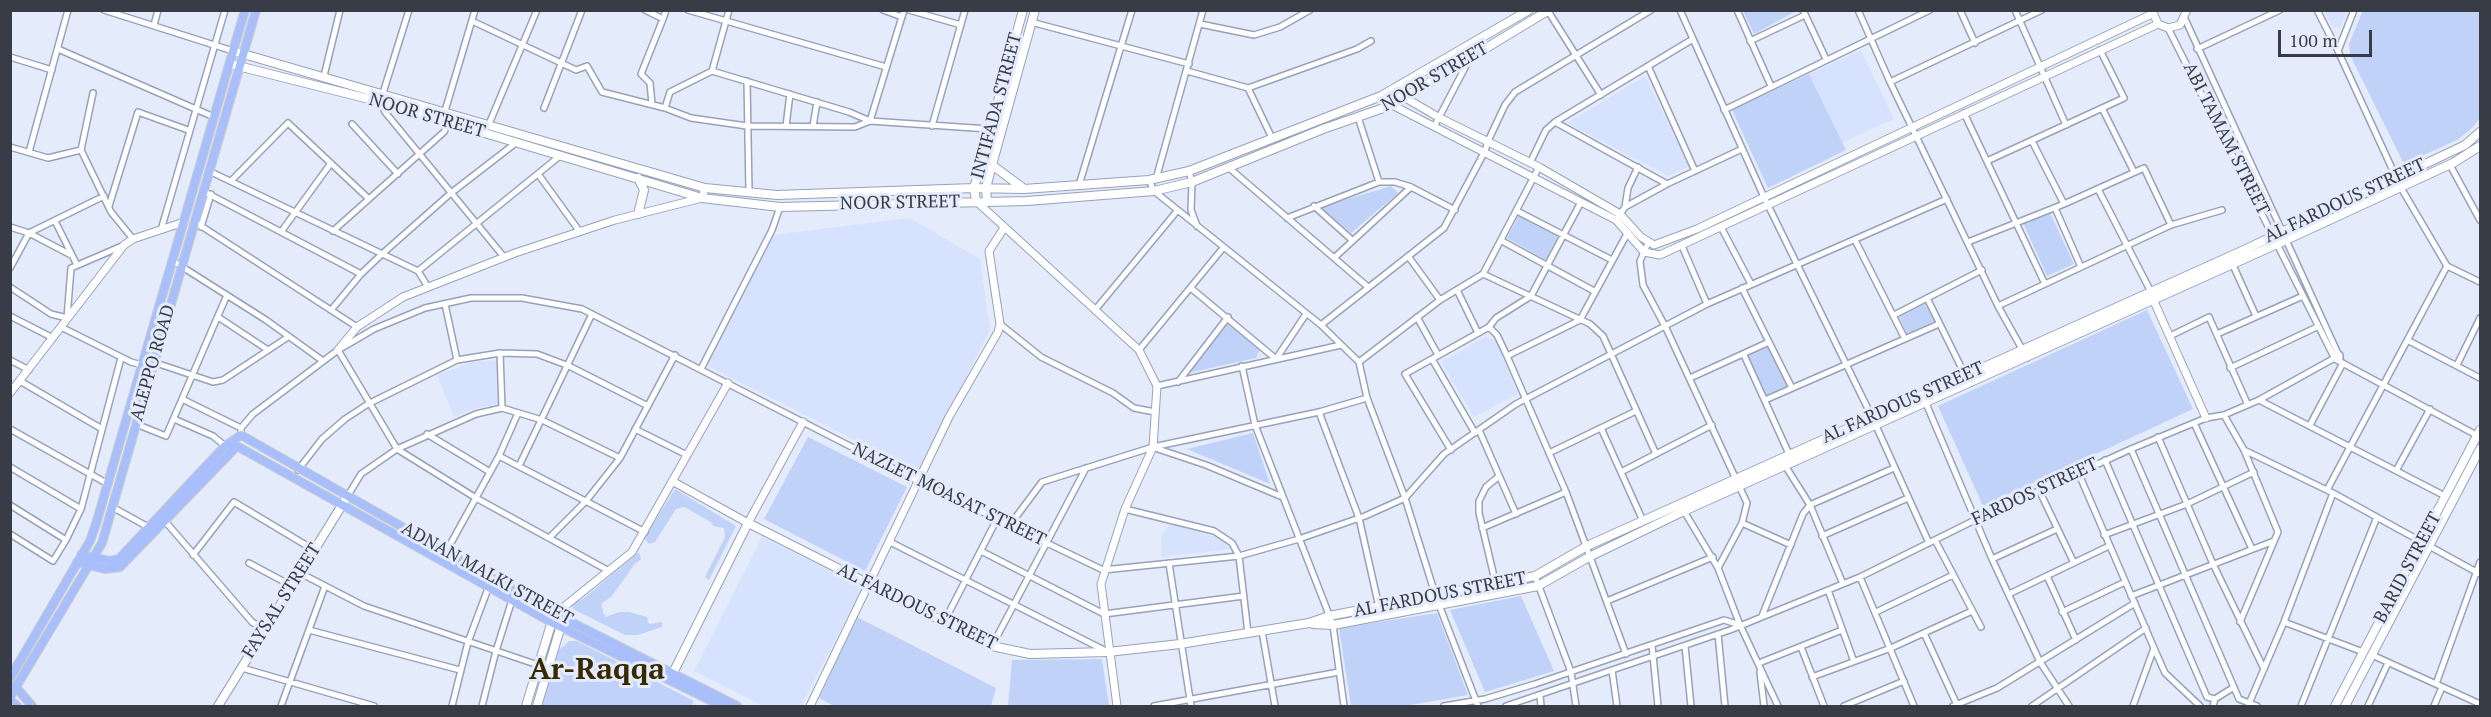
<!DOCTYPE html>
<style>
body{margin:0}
#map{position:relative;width:2491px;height:717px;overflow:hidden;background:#e4ebfb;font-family:"PT Serif",serif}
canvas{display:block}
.frame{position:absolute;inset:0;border:12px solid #383c47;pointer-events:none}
.scale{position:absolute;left:2278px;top:30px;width:94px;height:27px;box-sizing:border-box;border:3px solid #383c47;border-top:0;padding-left:8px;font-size:18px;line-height:21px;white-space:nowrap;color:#383c47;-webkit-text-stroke:4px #e4ebfb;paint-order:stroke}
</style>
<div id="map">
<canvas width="2491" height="717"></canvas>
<div class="frame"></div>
<div class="scale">100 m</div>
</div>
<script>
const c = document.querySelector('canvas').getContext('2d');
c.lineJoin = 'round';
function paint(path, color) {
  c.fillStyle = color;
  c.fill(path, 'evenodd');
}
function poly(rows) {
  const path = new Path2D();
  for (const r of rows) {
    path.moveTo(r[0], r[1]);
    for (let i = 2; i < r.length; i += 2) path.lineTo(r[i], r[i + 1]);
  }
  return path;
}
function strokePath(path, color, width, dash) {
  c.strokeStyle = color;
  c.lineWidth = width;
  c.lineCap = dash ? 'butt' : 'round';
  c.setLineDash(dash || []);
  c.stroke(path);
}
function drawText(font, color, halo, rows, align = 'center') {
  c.font = font + ' "PT Serif",serif';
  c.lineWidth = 6;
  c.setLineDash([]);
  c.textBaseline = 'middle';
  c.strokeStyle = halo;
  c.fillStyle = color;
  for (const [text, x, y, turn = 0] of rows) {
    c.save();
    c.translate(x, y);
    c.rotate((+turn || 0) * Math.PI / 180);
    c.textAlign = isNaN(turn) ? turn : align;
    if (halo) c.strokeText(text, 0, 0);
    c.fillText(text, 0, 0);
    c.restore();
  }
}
paint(poly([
 [2324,11,2347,11,2340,28,2332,26],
 [1861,50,1894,119,1842,143,1809,74],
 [1645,76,1689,166,1668,176,1567,123],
 [910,218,980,259,990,330,918,472,706,365,773,235],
 [1485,337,1496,341,1518,394,1474,417,1441,362],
 [496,360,498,404,472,409,454,417,437,375,472,362],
 [1171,524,1221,539,1230,549,1162,557,1161,535],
 [762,537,863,587,801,706,764,706,694,671]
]), '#d7e3fe');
paint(poly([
 [1798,10,1754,34,1743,11,1743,10],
 [2363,10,2480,11,2480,118,2471,129,2457,140,2404,164,2350,55,2349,44],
 [1809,74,1846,150,1768,188,1732,110],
 [1391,186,1398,193,1351,233,1321,207],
 [2050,213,2074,264,2047,276,2023,223],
 [1519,215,1558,236,1546,260,1507,238],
 [1925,303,1935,321,1907,334,1899,317],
 [2147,310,2193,409,1983,506,1938,406],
 [1227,323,1260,350,1256,358,1188,373],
 [1768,347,1788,387,1767,396,1748,356],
 [1253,433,1270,484,1187,449],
 [808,437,907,487,865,571,764,519],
 [675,489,736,526,709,580,705,577,725,537,724,528,713,526,711,522,684,507,676,509,655,542,649,544,644,538],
 [639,552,641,559,634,565,612,596,601,604,604,614,606,617,619,612,629,612,647,617,649,624,662,622,662,627,638,635,625,635,573,609,573,603,583,599],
 [1521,596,1554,671,1485,692,1450,610],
 [1437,613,1468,695,1405,706,1351,706,1339,628],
 [857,617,996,688,991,706,834,706,819,698],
 [569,641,577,641,694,701,691,706,542,706,558,651],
 [1102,659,1109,706,1008,706,1012,660]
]), '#c1d2f8');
const minor = poly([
 [104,10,233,51],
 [409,10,383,93,381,102,385,112,504,257],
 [645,10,663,19,666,10],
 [688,10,886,67],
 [883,10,902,17],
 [909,10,961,25],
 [1680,10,1764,197,1872,417,1929,543],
 [1737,10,1771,86],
 [1803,10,1826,59],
 [1858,10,1890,82,1998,306,2027,358],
 [1960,10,1975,43],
 [2015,10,2066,125],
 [2317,10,2338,51,2400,186,2447,266,2480,282],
 [1548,11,1601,95],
 [2185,19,2340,358],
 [472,21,576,70,587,66,602,92,665,108,691,118,747,126,855,127,870,121,904,10],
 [1031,22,1189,64],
 [1200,24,1254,35,1280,27,1310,10],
 [154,25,158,10],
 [2168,28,2335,359,2480,437],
 [1750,41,1805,15],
 [58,49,214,117],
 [2197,49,2280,10],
 [2338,51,2354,10],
 [10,57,52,70],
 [1648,66,1695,171],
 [712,71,729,10],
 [1187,71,1248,88,1357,49,1371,41],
 [324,76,340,10],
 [747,81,749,192],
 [1890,82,2042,10],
 [1248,88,1272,138],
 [652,104,650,83,641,74,663,19],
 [544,108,582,10],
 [665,108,670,92,712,71,849,112,870,121,989,129],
 [2102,108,2134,172],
 [1724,110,1930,10],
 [445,111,475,10],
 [1964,113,2045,284],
 [1358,117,1379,182],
 [1555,122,1667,184],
 [352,124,398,174],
 [489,124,537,10],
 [1435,125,1469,60],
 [786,126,790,94],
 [813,126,817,102],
 [932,126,965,10],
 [2032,141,2064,204],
 [10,147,48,158,81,150,111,212,133,239],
 [81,150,93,93],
 [29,152,68,10],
 [1987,161,2124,98,2100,50],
 [1530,163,1546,130,1555,122,1693,39],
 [2450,165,2480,220],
 [1228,167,1368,287],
 [209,171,418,271,428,287],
 [1189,171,1192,182,1191,210,1197,226],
 [538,174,580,232],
 [1156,179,1203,10],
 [1149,180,1154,191,1321,325,1359,362,1367,398,1405,498,1436,597,1478,706],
 [231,181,288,123,369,199],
 [1079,185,1132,10],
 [2098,189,2151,292],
 [203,191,361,274],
 [109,206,138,112,188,130],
 [1314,206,1352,240],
 [1625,207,1628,188,1638,167],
 [2055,208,2081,267],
 [1517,211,1612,260],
 [1287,218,1379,182,1395,182,1411,187,1455,210],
 [1616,220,1625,207,1667,184,1742,149],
 [55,221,77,265],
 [195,222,357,327],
 [10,227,29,233,104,196],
 [201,227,211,194],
 [1721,227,1751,284],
 [161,230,225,10],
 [333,231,444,132,449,122],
 [281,232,331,163],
 [1855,240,1905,339],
 [1502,241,1594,291],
 [1968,242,2064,204,2144,168,2171,225],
 [1648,243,1640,261,1643,285,1666,328,1747,503,1742,523,1718,568],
 [1682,246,1707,304],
 [1408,256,1440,300],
 [1334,258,1411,187],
 [173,261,266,320,323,361],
 [2232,263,2256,316],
 [10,268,29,233,71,255],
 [418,271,561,155],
 [1483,274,1590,324,1603,336,1656,454],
 [10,287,51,314,67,318,71,268,122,246],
 [1742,288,1792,388],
 [1192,289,1276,359,1306,314],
 [1457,290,1478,333],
 [1927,298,1965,375],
 [445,304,457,360],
 [1998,306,2171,225,2222,210],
 [332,309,361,274,382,254,451,193,517,142],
 [1095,310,1177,211],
 [1894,315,1982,270],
 [10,316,53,338],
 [218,317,268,350],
 [1417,317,1438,355],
 [1000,324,1041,357,1113,393,1134,408,1155,412],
 [1321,325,1444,228,1485,151,1488,141,1505,105,1515,92,1651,10],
 [61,327,131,362,142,365,153,362,213,382,223,380,288,337],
 [1489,327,1496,318,1531,296,1581,202],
 [2217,334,2303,296],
 [2170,336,2209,317,2247,403],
 [2409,341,2480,378],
 [338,350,397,449,476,498,609,571],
 [1139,350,1223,248],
 [500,353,502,408],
 [1744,355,1789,454],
 [1507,356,1580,320,1628,232],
 [1432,359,1475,433],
 [10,360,29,370],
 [1359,362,1440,300,1483,274,1539,167],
 [2457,365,2480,318],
 [1242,366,1255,425,1333,625,1344,706],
 [2230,368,2317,327],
 [701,369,772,230,780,207],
 [1690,378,1769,342],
 [20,381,102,429],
 [1178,382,1228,317],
 [1157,386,1341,345],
 [182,399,241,428],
 [1765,400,1939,324],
 [2259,400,2445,496],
 [1925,401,1992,559,2040,662,2069,706],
 [1319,412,1359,518,1379,607],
 [2224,415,2244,450,2278,532,2240,622],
 [174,419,213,436,225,446],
 [2194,423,2252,549],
 [136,424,166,436,227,295],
 [2310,425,2343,363],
 [1601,428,1643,521],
 [10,429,108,484],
 [635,429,687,455],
 [1479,430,1516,514],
 [427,434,490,472],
 [241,436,241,428,253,414,338,350,374,329,425,308,471,298,522,298,582,309,920,482,1103,570,1239,556,1299,539,1365,516,1405,498,1444,454,1516,404,1707,304,1947,199],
 [2158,437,2213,564,2264,669],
 [1155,448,1206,465,1280,496],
 [2131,449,2239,699,2257,706],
 [1451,450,1405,374,1489,327,1497,335,1507,356,1566,492,1626,654],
 [2244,450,2333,493,2480,574],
 [1549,453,1636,411],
 [499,456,645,532],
 [2105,460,2207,697,2215,699],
 [519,466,592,314],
 [10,467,81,509],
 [1786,467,1810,505,1843,584],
 [2397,469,2430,409],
 [298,470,322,439,345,419,368,404,457,360,500,353,537,354,569,366,648,406],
 [1621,472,1712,425],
 [2078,472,2154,648,2133,706],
 [2039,490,2074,563],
 [2327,490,2447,266],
 [347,497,361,474,397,449,476,414,502,408,542,420,620,458],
 [10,505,66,540],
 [112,507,150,528],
 [1125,509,1214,531,1232,543,1239,556,1248,633],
 [1684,511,1718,568,1740,625,1778,706],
 [164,520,252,622,265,630],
 [1742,523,1791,545],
 [1010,525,1042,482,1153,447,1319,412,1367,398],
 [1482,528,1566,492],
 [10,534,53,561,66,540,81,509,121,358],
 [2104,535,2187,504,2254,472],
 [1822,536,1908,498],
 [549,538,586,501,620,458,675,355],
 [1935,540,1981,627],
 [890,542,1106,651],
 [981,551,1104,614,1244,596],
 [446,552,499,456,518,413],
 [193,555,234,502,314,550],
 [1992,559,2057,529],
 [249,563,292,586],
 [1169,563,1191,706],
 [300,573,364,606,538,665],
 [1535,576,1571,672,1576,706],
 [2047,576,2076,640],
 [1860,577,1914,706],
 [1496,585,1479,513,1479,501,1486,487,1498,477],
 [1828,590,1853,659],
 [2009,594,2109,546],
 [2131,596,2274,541],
 [1607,601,1713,557],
 [1876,612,1953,575],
 [2062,612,2125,582],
 [1762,616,1803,514,1810,505,1894,468],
 [944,622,997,519],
 [2284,622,2363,652],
 [309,630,460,670],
 [1262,631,1275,706],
 [1924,633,1957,705],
 [1718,634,1725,706],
 [1652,645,1658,706],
 [992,646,1086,468],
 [1685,646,1691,706],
 [1801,647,1824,706],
 [2154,648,2165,673,2200,706],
 [2372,655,2480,704],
 [1759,663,1842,630],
 [242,668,374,706],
 [1612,670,1617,706],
 [1760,672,1764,706],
 [1812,677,1891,648,1972,611],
 [2436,684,2480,562],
 [1540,695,1541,706],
 [281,706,325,586],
 [452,706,468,642,489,586],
 [482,706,496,651,512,600],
 [1154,706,1339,672],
 [1444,706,1485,699,1535,684,1724,620,1740,625],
 [1506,706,1730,630,1860,577,1975,520,2131,449,2206,418,2224,415,2259,400,2340,355],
 [1844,706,1904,681],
 [1953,706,1997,688,2135,603],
 [2032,706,2146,628],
 [2213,706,2215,699,2234,687],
 [2248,706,2284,622,2333,493],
 [2301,706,2377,517],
 [2368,706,2388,663],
 [2434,706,2442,687]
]);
const tertiary = poly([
 [2152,10,2158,24,2168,28,2180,25,2187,10],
 [1392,90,1438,117,1539,167,1620,214,1641,237,1654,245,1697,229,2152,14],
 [1381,96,1392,105,1616,220,1644,252,1660,255,2158,24],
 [976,201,1139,350,1157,386,1153,447,1125,509,1101,584,1117,706],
 [2152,297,2206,418],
 [338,350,357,327,403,297,515,253,615,220,702,198,705,188],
 [10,393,124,245,133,239,184,222],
 [672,481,748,523,803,422],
 [555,614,632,552,728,383],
 [810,706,949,417,998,332,1000,324,989,251,1004,228]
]);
const secondary = poly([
 [233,51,705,188,777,195,974,188,1024,189,1149,180,1189,171,1381,96,1529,10],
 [230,64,381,102,702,198,780,207,1027,201,1154,191,1192,182,1323,129,1392,105,1549,10],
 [992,165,1023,188],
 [638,178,644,190,638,214],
 [976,201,974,188,1023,10],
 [987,201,986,188,992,165,1035,10],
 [1313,624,1333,625,1538,586,1589,557,1684,511,2286,240,2453,163,2480,146],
 [671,677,748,523,992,646,1030,654,1108,652,1180,644,1309,623,1329,616,1535,576,1587,546,2244,250,2465,145,2480,132],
 [218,706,347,497],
 [526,706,553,618],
 [537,706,562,622],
 [2335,706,2480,430],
 [2345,706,2480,449]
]);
const primary = poly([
 [81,555,110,561,119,559,225,446,241,435,555,614,737,706],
 [77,562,105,569,120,567,237,446,551,622,722,706],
 [10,678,90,541,96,524,245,10],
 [15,686,32,706],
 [10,697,102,543,256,10],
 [10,700,17,706]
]);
strokePath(minor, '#97a2ba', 8);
strokePath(tertiary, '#97a2ba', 9);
strokePath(secondary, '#97a2ba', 10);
strokePath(primary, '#cbcccf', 10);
strokePath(minor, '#fff', 5);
strokePath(tertiary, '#fff', 7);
strokePath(secondary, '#fff', 8);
strokePath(primary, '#a8bffb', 8);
drawText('18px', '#383c47', '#e4ebfb', [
 ["NOOR STREET",1435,77,-30],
 ["INTIFADA STREET",997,106,-75],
 ["NOOR STREET",427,116,16],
 ["ABI TAMAM STREET",2226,139,63],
 ["AL FARDOUS STREET",2345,201,-25],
 ["NOOR STREET",900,203,-1],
 ["ALEPPO ROAD",153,363,-74],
 ["AL FARDOUS STREET",1903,403,-24],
 ["FARDOS STREET",2035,492,-25],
 ["NAZLET MOASAT STREET",949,495,26],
 ["BARID STREET",2408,568,-62],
 ["ADNAN MALKI STREET",487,574,29],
 ["AL FARDOUS STREET",1440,595,-11],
 ["FAYSAL STREET",282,601,-58],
 ["AL FARDOUS STREET",917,607,26]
]);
drawText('bold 30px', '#382800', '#e4ebfb', [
 ["Ar-Raqqa",597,670]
]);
</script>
